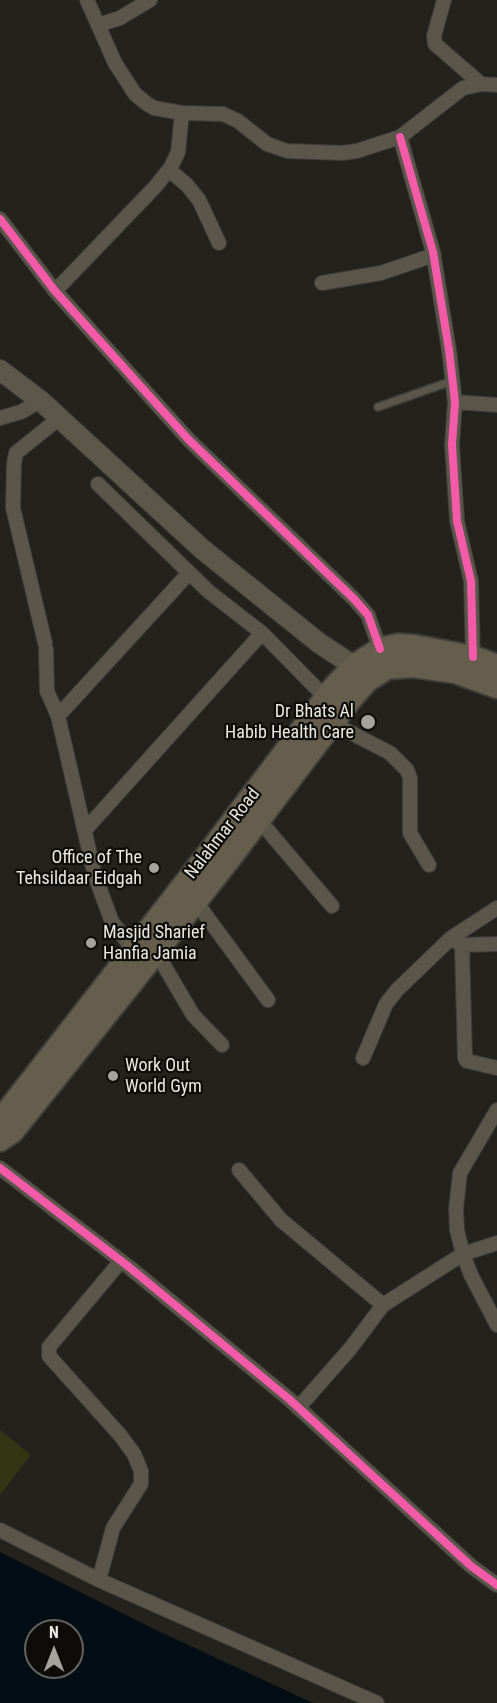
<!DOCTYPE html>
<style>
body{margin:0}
#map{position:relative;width:497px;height:1703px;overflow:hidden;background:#24221d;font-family:"Roboto Condensed",sans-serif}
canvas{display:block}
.north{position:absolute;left:24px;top:1619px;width:60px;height:60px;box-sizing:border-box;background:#0e0c09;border:2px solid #666460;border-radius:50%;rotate:0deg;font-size:16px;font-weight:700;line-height:24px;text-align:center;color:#ebe9e3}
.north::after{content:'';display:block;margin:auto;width:21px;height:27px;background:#a5a39e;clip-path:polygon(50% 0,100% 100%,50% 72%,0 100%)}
</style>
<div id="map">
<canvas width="497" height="1703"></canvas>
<div class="north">N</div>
</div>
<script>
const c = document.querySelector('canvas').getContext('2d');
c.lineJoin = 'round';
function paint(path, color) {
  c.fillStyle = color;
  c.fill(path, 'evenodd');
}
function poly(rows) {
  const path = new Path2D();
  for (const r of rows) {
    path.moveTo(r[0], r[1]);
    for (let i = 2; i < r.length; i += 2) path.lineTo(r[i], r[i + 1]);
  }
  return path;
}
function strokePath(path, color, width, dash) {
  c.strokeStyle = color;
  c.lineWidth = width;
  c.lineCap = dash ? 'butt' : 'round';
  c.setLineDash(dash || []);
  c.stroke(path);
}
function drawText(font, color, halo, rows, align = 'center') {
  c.font = font + ' "Roboto Condensed",sans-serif';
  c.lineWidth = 4.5;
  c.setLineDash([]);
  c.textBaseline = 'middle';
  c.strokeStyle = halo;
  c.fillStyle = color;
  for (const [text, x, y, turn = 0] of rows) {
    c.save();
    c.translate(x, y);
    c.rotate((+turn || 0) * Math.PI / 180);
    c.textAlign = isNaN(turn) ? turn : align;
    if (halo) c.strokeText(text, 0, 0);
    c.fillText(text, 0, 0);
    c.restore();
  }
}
paint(poly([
 [0,1430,31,1455,0,1495]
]), '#333614');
paint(poly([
 [0,1552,158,1631,313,1703,0,1703],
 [36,1631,72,1631,72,1667,36,1667]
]), '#030d15');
const lane = poly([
 [378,407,452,381]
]);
const street = poly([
 [87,0,115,63,135,94,146,103,154,108,182,113,223,114,238,121,267,144,287,151,342,153,357,151,400,137,463,88,481,84,497,85],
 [444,0,434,36,435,44,481,84],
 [98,25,120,18,150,0],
 [400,137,433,252,449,350,455,402,452,445,457,521,471,581,473,657],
 [169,170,187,185,199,200,219,243],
 [0,219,55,291,188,439,354,599,368,615,380,649],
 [322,283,381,273,434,255],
 [55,291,155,187,171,167,178,152,182,113],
 [455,402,497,405],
 [0,418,21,412,40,401],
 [98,484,208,591,262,633,326,698],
 [45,643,13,508,14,464,16,453,58,419],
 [46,649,47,691,58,716,189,573],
 [58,716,95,876,112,922,133,949],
 [332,723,390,753,407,770,410,778,410,833,429,865],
 [259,820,332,906],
 [85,830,262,633],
 [196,902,268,1000],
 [455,941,462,945,497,944],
 [462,945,465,1058,467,1061,497,1068],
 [156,952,193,1015,222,1045],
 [363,1058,386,1004,397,990,451,938,497,908],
 [497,1110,460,1173,456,1209,457,1230,463,1254,471,1275,497,1325],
 [0,1168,129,1267,289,1399,471,1566,497,1585],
 [239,1170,281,1220,383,1305],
 [298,1408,350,1349,383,1305,463,1254,497,1243],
 [0,1530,99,1580,377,1703],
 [99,1580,113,1528,141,1484,141,1471,134,1454,120,1435,49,1356,49,1347,121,1261]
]);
const secondary = poly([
 [0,370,42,402,202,549,319,643,354,666,365,677]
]);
const primary = poly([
 [0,1121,211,850,334,687,354,666,380,649,398,645,414,646,473,657,497,666],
 [0,1140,12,1132,149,961,227,862,350,700,368,680,387,668,413,666,455,672,497,687]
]);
strokePath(lane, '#3f3d3a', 10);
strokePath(street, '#3f3d3a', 16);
strokePath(secondary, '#3f3d3a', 22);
strokePath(primary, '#3f3d3a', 26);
strokePath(lane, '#5a564a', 7);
strokePath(street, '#5a564a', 14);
strokePath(secondary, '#5c5849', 20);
strokePath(primary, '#655e4d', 22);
strokePath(poly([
 [400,137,433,252,449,350,455,402,452,445,457,521,471,581,473,657],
 [0,219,55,291,188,439,354,599,368,615,380,649],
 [0,1168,129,1267,289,1399,471,1566,497,1585]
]), '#f35aa7', 8);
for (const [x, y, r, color] of [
 [368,722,8,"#a5a39e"],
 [154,868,6,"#a5a39e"],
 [91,943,6,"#a5a39e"],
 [113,1076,6,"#a5a39e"]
]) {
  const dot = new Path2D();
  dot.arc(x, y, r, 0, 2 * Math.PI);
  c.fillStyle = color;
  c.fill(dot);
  strokePath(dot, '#0e0c09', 2);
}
drawText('18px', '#ebe9e3', '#0e0c09', [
 ["Dr Bhats Al",354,712],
 ["Habib Health Care",354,733],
 ["Office of The",142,858],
 ["Tehsildaar Eidgah",142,879],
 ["Masjid Sharief",103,933,"left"],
 ["Hanfia Jamia",103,954,"left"],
 ["Work Out",125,1066,"left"],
 ["World Gym",125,1087,"left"]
], 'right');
drawText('18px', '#ebe9e3', '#0e0c09', [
 ["Nalahmar Road",223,834,-52]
]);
</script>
